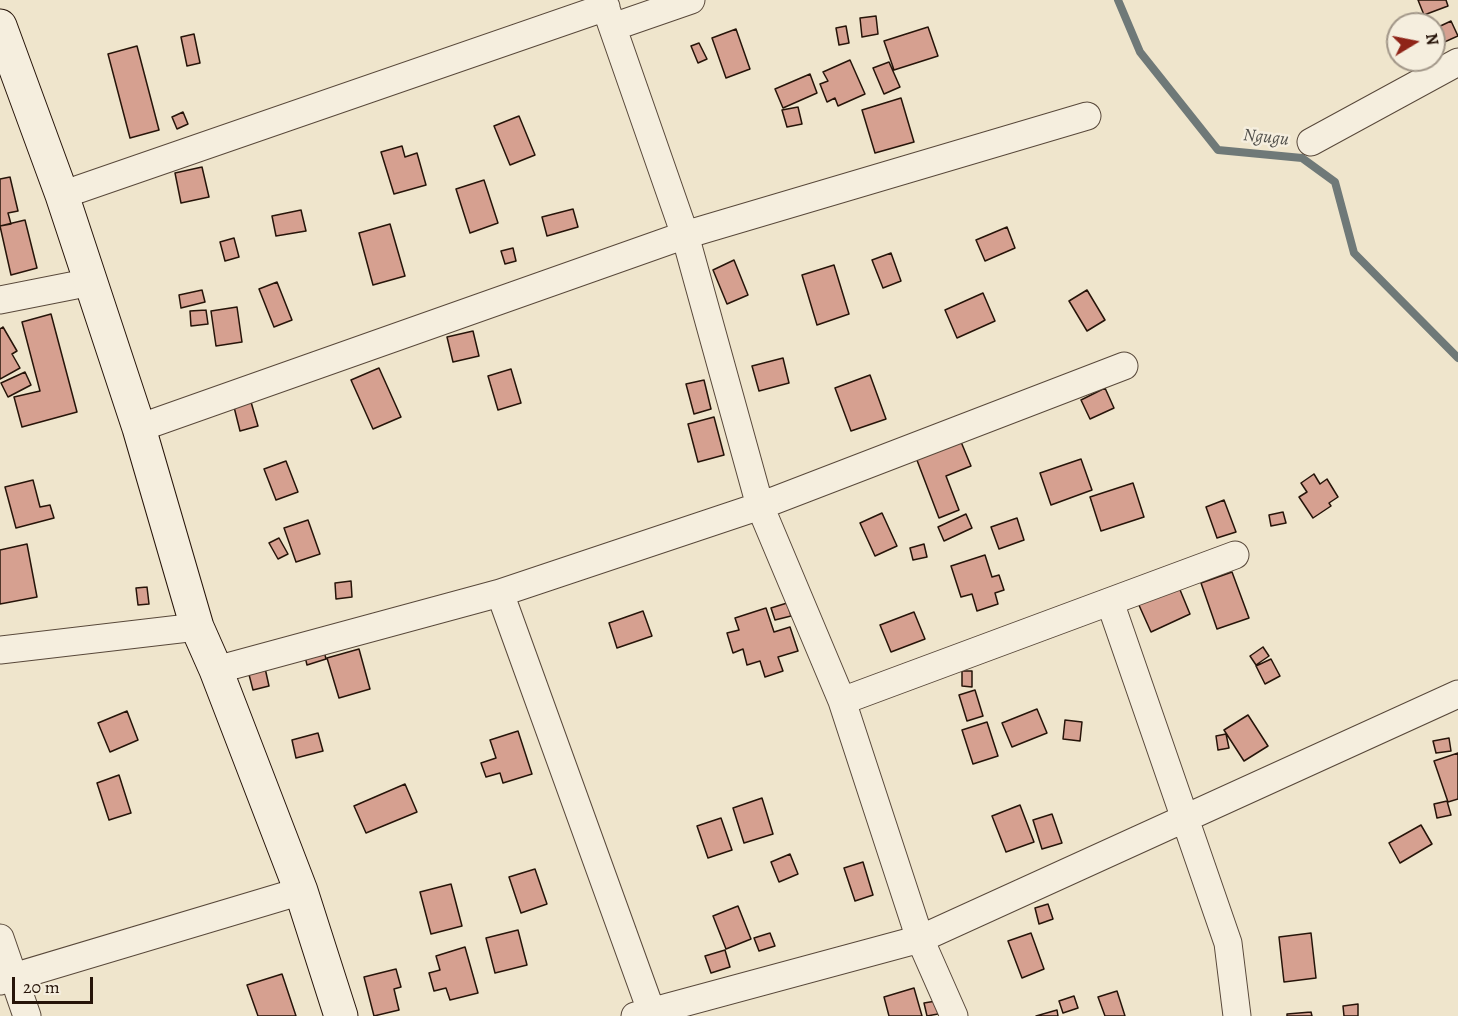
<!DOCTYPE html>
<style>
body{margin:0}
#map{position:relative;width:1458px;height:1016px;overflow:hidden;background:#efe5cc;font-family:Alegreya,serif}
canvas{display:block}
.north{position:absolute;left:1386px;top:12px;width:60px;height:60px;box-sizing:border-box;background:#f5eede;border:2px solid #a29789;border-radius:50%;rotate:80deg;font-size:16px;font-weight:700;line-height:24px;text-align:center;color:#261409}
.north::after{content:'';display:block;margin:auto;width:21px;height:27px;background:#8f2418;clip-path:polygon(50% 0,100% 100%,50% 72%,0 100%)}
.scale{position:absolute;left:12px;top:977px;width:81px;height:27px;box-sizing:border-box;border:3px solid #261409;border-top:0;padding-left:8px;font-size:18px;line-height:21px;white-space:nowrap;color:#261409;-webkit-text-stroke:4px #f5eede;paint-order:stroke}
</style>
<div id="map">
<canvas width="1458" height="1016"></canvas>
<div class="north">N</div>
<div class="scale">20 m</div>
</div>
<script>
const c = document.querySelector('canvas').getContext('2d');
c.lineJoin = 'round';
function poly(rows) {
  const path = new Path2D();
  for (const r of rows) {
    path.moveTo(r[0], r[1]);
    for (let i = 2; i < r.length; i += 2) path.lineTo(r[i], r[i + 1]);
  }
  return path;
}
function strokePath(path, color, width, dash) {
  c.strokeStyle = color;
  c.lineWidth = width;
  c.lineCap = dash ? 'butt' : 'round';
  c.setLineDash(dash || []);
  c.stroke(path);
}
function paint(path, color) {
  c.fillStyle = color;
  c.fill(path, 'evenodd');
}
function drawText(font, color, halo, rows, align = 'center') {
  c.font = font + ' Alegreya,serif';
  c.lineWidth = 5;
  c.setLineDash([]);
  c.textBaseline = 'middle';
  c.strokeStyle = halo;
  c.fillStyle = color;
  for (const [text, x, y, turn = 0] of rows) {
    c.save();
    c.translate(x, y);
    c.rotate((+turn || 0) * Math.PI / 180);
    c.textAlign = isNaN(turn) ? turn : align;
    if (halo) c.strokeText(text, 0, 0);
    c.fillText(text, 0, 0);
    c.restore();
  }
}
strokePath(poly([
 [1118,0,1140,52,1218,150,1302,158,1335,182,1354,253,1458,358]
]), '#6f7978', 8);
const building = poly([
 [1418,0,1446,0,1448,6,1424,15,1418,0],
 [876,16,878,34,862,37,860,18,876,16],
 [1451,21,1458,36,1440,44,1434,29,1451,21],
 [846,26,849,43,839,45,836,28,846,26],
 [928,27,938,56,894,70,884,41,928,27],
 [736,29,750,69,726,78,712,38,736,29],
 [194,34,200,63,187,66,181,37,194,34],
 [699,43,707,59,698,63,691,46,699,43],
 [137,46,159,130,130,138,108,54,137,46],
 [850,60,865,94,838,106,835,98,827,102,820,84,828,81,823,72,850,60],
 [889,62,900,87,884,94,873,68,889,62],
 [810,74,817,93,783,108,775,89,810,74],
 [901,98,914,142,875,153,862,110,901,98],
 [798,107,802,124,787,127,782,110,798,107],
 [183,112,188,124,177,129,172,117,183,112],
 [519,116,535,155,510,165,494,126,519,116],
 [402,146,405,157,417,153,426,185,394,194,381,152,402,146],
 [202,167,209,197,181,203,175,173,202,167],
 [10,177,18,211,8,213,11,224,0,226,0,179,10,177],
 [484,180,498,223,470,233,456,189,484,180],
 [573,209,578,227,547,236,542,217,573,209],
 [301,210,306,231,276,236,272,216,301,210],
 [25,220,37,268,11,275,0,226,25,220],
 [390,224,405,276,373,285,359,233,390,224],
 [1007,227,1015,248,985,261,976,240,1007,227],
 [234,238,239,257,225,261,220,242,234,238],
 [513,248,516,261,505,264,501,251,513,248],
 [891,253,901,281,883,288,872,260,891,253],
 [734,260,748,295,727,304,713,270,734,260],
 [834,265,849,314,817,325,802,275,834,265],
 [277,282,292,320,274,327,259,289,277,282],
 [202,290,205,302,181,308,179,295,202,290],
 [1087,290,1105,320,1087,331,1069,301,1087,290],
 [983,293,995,321,957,338,945,310,983,293],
 [237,307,242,342,216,346,211,311,237,307],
 [206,310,208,324,191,326,190,311,206,310],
 [51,314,77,412,22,427,14,397,40,391,22,322,51,314],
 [3,327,17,351,12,354,20,368,0,379,0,329,3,327],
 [473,331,479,356,453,362,447,337,473,331],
 [783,358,789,383,759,391,752,366,783,358],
 [379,368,401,417,373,429,351,380,379,368],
 [511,369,521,403,498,410,488,376,511,369],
 [25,372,31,385,8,397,1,383,25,372],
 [870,375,886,419,851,431,835,388,870,375],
 [704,380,711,409,694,414,686,384,704,380],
 [1105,388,1114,408,1090,419,1081,400,1105,388],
 [251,402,258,426,240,431,234,407,251,402],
 [714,417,724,455,698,462,688,424,714,417],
 [959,437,971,466,946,476,959,510,939,518,915,455,959,437],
 [1081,459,1092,490,1051,505,1040,473,1081,459],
 [286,461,298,492,276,500,264,469,286,461],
 [1314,474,1320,484,1327,479,1338,497,1329,503,1331,506,1313,518,1299,497,1307,492,1301,483,1314,474],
 [33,480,40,507,50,505,54,518,16,528,5,487,33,480],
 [1133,483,1144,517,1101,531,1090,497,1133,483],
 [1224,500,1236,532,1217,538,1206,507,1224,500],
 [1283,512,1286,523,1271,526,1269,515,1283,512],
 [882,513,897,546,875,556,860,523,882,513],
 [966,514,972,528,944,541,938,527,966,514],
 [1017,518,1024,540,999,549,991,527,1017,518],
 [308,520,320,554,296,562,284,528,308,520],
 [279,538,288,554,278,559,269,543,279,538],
 [27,544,37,597,0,604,0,550,27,544],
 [924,544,927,557,913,560,910,548,924,544],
 [985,555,992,577,999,575,1004,590,995,593,998,604,977,611,972,594,961,597,951,566,985,555],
 [1232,572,1249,618,1217,629,1201,583,1232,572],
 [351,581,352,597,336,599,335,583,351,581],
 [1178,585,1190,614,1151,632,1138,603,1178,585],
 [147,587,149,604,138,605,136,588,147,587],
 [787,603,791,616,775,620,771,608,787,603],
 [766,608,774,632,790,627,798,651,778,657,783,671,765,677,760,661,747,665,743,649,733,653,727,633,739,630,735,618,766,608],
 [643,611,652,636,617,648,609,623,643,611],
 [914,612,925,639,891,652,880,625,914,612],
 [322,643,326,659,307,665,303,648,322,643],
 [1263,647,1269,656,1256,665,1250,656,1263,647],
 [359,649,370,689,339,698,327,658,359,649],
 [263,659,269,686,253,690,246,663,263,659],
 [1271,659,1280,676,1265,684,1256,666,1271,659],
 [962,671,972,671,972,687,962,686,962,671],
 [975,690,983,716,967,721,959,695,975,690],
 [1037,709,1047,733,1012,747,1002,723,1037,709],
 [127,711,138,740,110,752,98,723,127,711],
 [1248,715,1268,746,1244,761,1224,730,1248,715],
 [1065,720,1082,722,1080,741,1063,739,1065,720],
 [987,722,998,756,973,764,962,730,987,722],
 [518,731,532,774,503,783,500,773,486,777,481,763,496,758,490,740,518,731],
 [318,733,323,751,296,758,292,740,318,733],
 [1226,734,1229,748,1218,750,1216,736,1226,734],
 [1449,738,1451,751,1436,753,1433,741,1449,738],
 [1458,753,1458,799,1448,802,1434,761,1458,753],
 [119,775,131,813,109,820,97,783,119,775],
 [405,784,417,812,366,833,354,806,405,784],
 [762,798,773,834,744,843,733,808,762,798],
 [1447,801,1451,815,1437,818,1434,804,1447,801],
 [1020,805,1034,842,1006,852,992,816,1020,805],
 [1052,814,1062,843,1042,849,1033,820,1052,814],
 [721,818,732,850,708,858,697,826,721,818],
 [1421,825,1432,844,1400,863,1389,843,1421,825],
 [790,854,798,874,779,882,771,862,790,854],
 [863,862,873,895,855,901,844,868,863,862],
 [535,869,547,904,521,913,509,877,535,869],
 [451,884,462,926,431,934,420,892,451,884],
 [1048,904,1053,919,1039,924,1035,908,1048,904],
 [738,906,751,939,726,949,713,916,738,906],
 [518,930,527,965,495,973,486,938,518,930],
 [770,933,775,946,759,951,754,938,770,933],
 [1031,933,1044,969,1022,978,1008,941,1031,933],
 [1311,933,1316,978,1284,982,1279,937,1311,933],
 [465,947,478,993,450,1000,446,988,434,991,429,973,440,970,436,956,465,947],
 [725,950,730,967,711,973,705,956,725,950],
 [396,969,401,987,394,989,399,1010,374,1016,364,977,396,969],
 [282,974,296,1016,258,1016,247,985,282,974],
 [914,988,922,1016,889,1016,884,997,914,988],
 [1117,991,1125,1016,1105,1016,1098,997,1117,991],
 [1074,996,1078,1008,1063,1013,1059,1001,1074,996],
 [936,1001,938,1014,927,1016,924,1003,936,1001],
 [1358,1004,1358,1016,1344,1016,1343,1006,1358,1004],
 [1057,1010,1058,1016,1036,1016,1057,1010],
 [1311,1012,1312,1016,1287,1016,1287,1014,1311,1012]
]);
paint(building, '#d6a090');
strokePath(building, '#261409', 1.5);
const street = poly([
 [603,0,685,235,760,506,842,701,920,939,954,1016],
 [613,27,691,0],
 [1311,142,1458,62],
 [62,195,606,7],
 [0,300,91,282],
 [139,428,685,235,1087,116],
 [500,593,653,1016],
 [1110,602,1228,943,1237,1016],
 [0,650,197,627],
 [216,670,500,593,760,506,1124,366],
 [842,701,1235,555],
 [0,938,27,1016],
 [0,981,301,891],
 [635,1016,920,939,1458,694]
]);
const secondary = poly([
 [0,26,62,195,139,428,197,627,216,670,301,891,341,1016]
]);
strokePath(street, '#58483a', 29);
strokePath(secondary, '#261409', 35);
strokePath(street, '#f5eede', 27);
strokePath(secondary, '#f5eede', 33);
drawText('italic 18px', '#504f4a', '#f5eede', [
 ["Ngugu",1266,138,6]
]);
</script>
